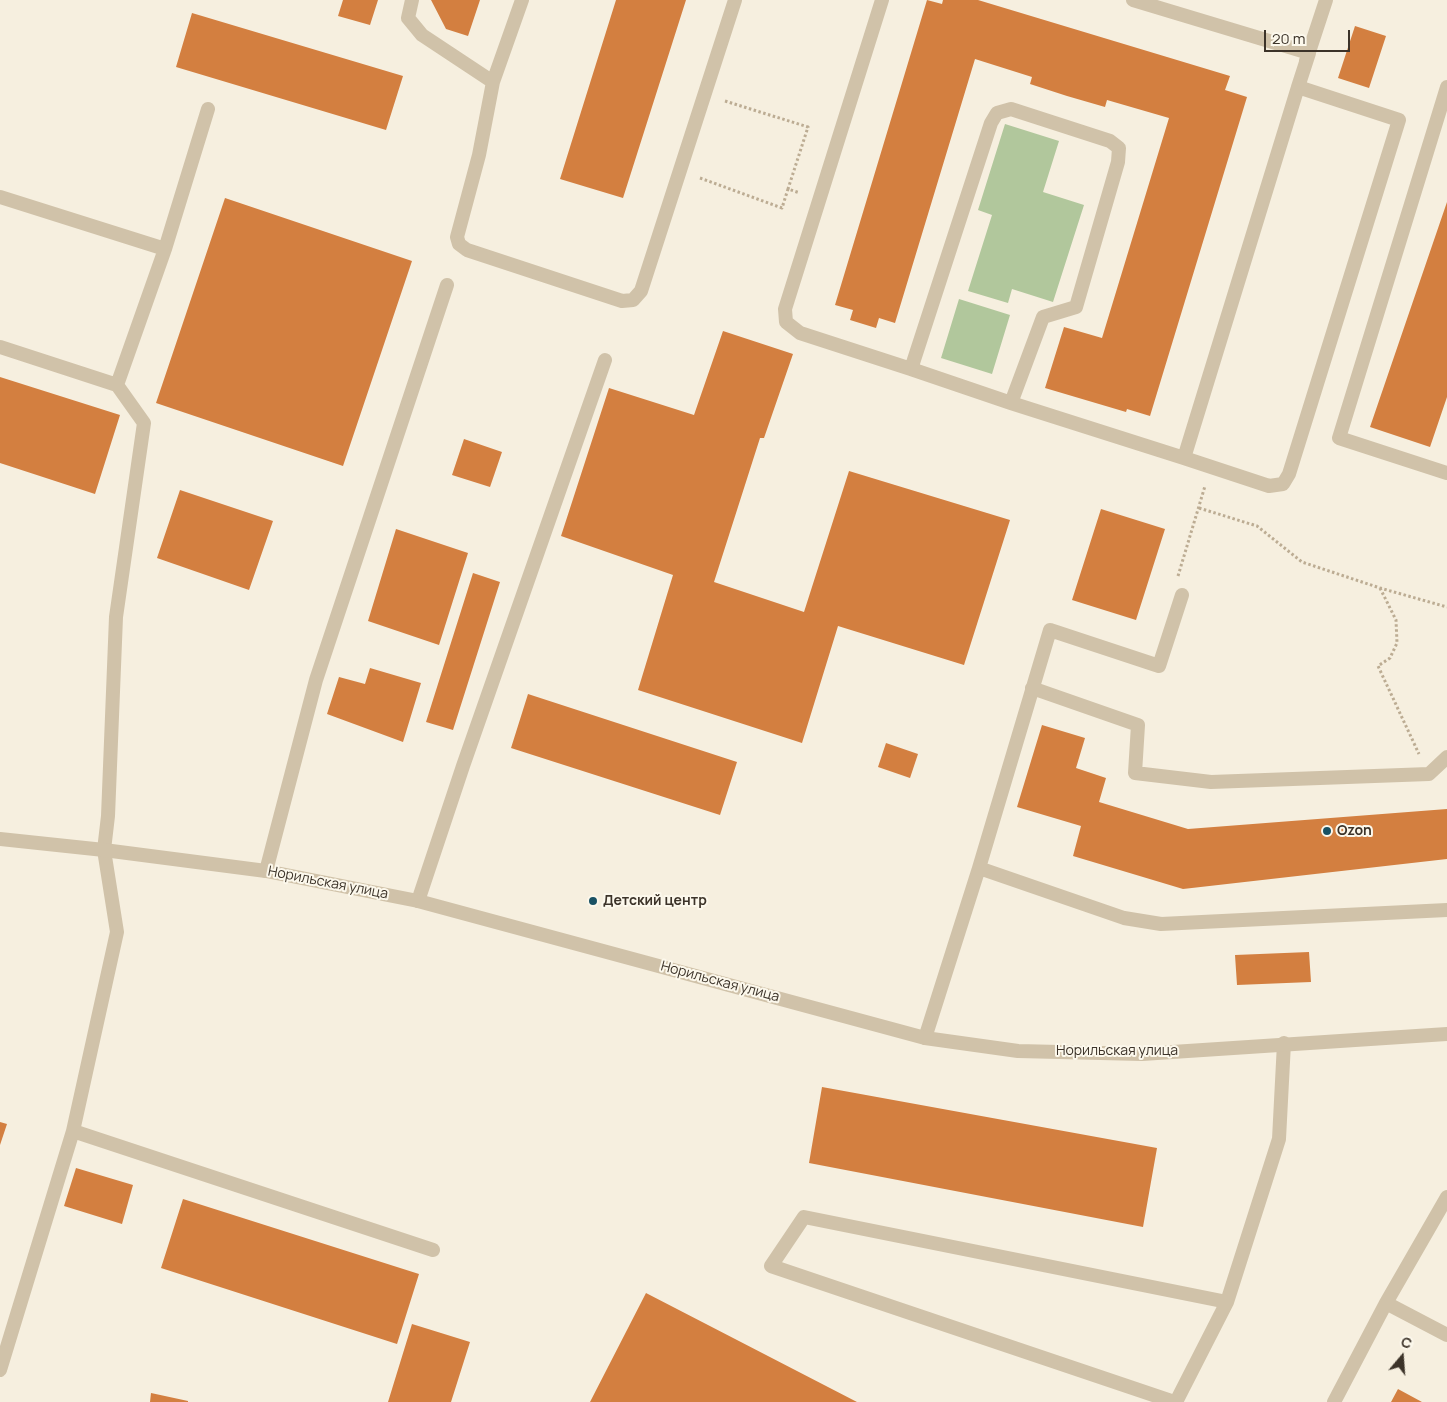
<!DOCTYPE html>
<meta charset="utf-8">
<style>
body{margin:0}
#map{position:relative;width:1447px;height:1402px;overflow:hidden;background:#f6efdf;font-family:Manrope,sans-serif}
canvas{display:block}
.north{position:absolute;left:1377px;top:1332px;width:50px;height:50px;-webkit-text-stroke:4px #fcf8ec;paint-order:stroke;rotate:18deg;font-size:14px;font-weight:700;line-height:20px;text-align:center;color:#3c3329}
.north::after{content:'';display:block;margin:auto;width:18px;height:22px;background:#3c3329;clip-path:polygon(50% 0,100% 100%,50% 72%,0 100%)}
.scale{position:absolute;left:1264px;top:30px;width:86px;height:22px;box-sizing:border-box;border:2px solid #3c3329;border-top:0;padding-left:6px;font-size:15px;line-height:18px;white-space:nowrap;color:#3c3329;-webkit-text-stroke:4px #fcf8ec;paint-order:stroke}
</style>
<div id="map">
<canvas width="1447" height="1402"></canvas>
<div class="north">С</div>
<div class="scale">20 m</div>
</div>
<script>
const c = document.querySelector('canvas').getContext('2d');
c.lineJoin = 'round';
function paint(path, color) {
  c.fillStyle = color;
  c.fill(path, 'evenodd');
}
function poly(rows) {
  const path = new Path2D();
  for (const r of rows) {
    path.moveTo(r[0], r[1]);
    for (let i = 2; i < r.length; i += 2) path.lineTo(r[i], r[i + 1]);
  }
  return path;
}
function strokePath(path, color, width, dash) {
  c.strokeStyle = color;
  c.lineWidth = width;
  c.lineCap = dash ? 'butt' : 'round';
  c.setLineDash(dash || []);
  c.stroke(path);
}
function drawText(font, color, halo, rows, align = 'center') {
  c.font = font + ' Manrope,sans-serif';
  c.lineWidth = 4;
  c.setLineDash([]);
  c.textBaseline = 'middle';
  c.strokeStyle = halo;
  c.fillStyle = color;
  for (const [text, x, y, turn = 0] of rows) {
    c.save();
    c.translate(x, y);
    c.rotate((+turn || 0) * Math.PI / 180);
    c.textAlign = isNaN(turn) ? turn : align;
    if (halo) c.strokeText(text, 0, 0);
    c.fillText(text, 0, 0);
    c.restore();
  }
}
paint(poly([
 [1005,124,1059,141,1043,192,1084,205,1053,302,1012,289,1008,303,968,291,992,215,978,210],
 [959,299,1010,315,992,374,941,358]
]), '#b1c79c');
paint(poly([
 [343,0,378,0,370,25,338,16],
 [431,0,480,0,468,36,446,29],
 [616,0,686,0,623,198,560,179],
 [927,0,942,4,943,0,978,0,1230,76,1225,90,1247,97,1150,416,1127,409,1126,412,1045,388,1064,327,1102,338,1169,118,1107,100,1105,107,1067,96,1030,84,1032,77,975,59,895,323,879,318,876,328,850,320,853,310,835,305],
 [192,13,403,76,386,130,176,67],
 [1355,26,1386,36,1369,88,1338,78],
 [225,198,412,261,343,466,156,403],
 [1447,202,1447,397,1430,447,1370,427],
 [723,331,793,354,764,438,760,438,714,582,804,612,849,471,1010,520,964,665,838,626,802,743,638,690,673,575,561,536,609,388,694,415],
 [0,377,120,415,95,494,0,463],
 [464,439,502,452,490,487,452,475],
 [180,490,273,521,249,590,157,558],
 [1101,509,1165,529,1136,620,1072,600],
 [396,529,468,553,439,645,368,621],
 [473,573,500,582,453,730,426,722],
 [370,668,421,683,403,742,327,714,339,677,365,684],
 [528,694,737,762,720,815,511,748],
 [1042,725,1085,738,1076,768,1106,778,1099,802,1188,829,1447,809,1447,859,1183,889,1073,856,1081,826,1017,807],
 [886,743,918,754,910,778,878,767],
 [1309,952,1311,982,1237,985,1235,955],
 [822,1087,1157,1148,1143,1227,809,1163],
 [0,1122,7,1124,0,1145],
 [76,1168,133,1185,122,1224,64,1206],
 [183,1199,419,1274,397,1344,161,1268],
 [646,1293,857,1402,590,1402],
 [412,1324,470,1342,451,1402,388,1402],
 [1398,1389,1422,1402,1391,1402],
 [151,1393,188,1401,188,1402,150,1402]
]), '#d37f40');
strokePath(poly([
 [725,101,808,127,788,189],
 [700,178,782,208,788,189,800,193],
 [1199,508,1257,526,1302,562,1380,588,1447,607],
 [1178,576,1205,486],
 [1380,588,1396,620,1397,643,1390,658,1378,666,1419,754]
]), '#bcac93', 3, [2.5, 2.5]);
strokePath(poly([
 [412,0,408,18,422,35,493,82],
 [522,0,493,82,479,155,457,237,459,244,467,250,622,301,633,300,641,291,735,0],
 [882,0,785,309,786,322,800,333,911,369],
 [1133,0,1309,53,1298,87],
 [1306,61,1326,0],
 [1447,87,1339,438,1447,473],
 [0,197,165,249],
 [0,347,117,385],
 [1011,403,1043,317,1076,307,1118,162,1119,148,1110,141,1011,109,997,113,991,123,911,369,1011,403,1184,458,1298,87,1399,120,1289,474,1283,484,1269,486,1184,458],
 [1032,688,1138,725,1135,773,1211,782,1429,774,1447,757],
 [979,868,1124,918,1161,924,1447,910],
 [266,871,316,680,447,285],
 [418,901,463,766,605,360],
 [925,1038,979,868,1050,630,1159,666,1182,595],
 [73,1131,433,1250],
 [1386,1303,1447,1335],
 [0,1370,73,1131,117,932,104,850,108,816,116,617,144,423,117,385,165,249,208,109],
 [1174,1402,771,1266,804,1217,1227,1302],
 [1176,1402,1227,1302,1279,1139,1284,1043],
 [1334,1402,1386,1303,1447,1197]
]), '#d0c2a9', 14);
strokePath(poly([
 [0,839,104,850,266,871,418,901,925,1038,1018,1051,1142,1054,1447,1034]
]), '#d0c2a9', 14);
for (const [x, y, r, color] of [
 [1327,831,5,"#195163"],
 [593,901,5,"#195163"]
]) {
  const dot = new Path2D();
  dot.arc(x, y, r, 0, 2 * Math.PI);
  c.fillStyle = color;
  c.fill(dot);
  strokePath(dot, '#fcf8ec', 2);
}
drawText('bold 14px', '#3c3329', '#fcf8ec', [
 ["Ozon",1337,831],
 ["Детский центр",603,901]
], 'left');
drawText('14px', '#3c3329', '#fcf8ec', [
 ["Норильская улица",328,883,11],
 ["Норильская улица",720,982,15],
 ["Норильская улица",1117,1051]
]);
</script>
